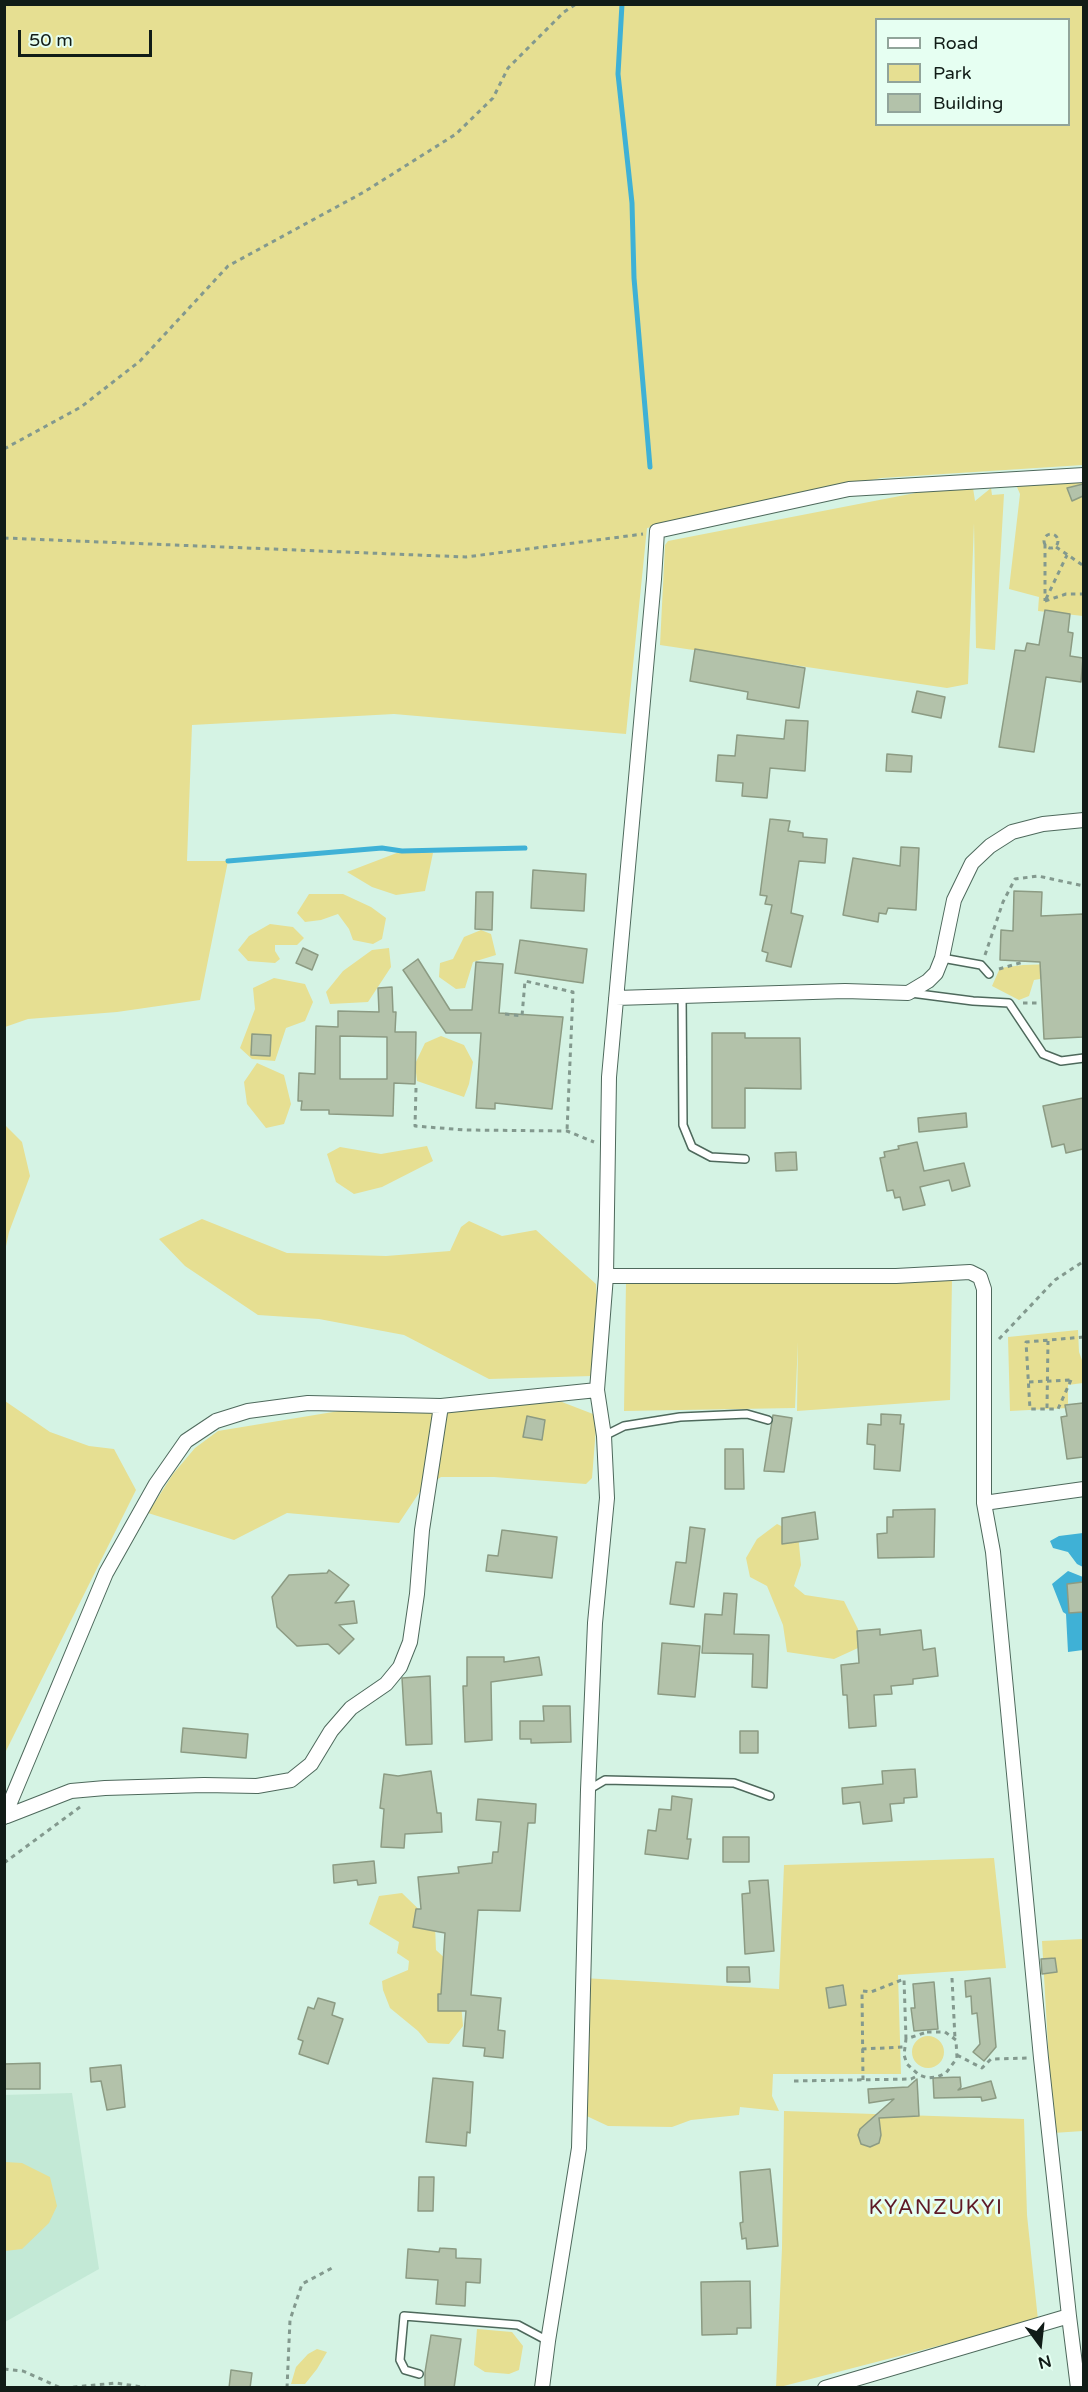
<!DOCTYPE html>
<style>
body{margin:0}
#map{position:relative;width:1088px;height:2392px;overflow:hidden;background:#d5f3e4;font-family:"Varela Round",sans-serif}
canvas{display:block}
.frame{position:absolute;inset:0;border:6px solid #111c17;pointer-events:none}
.legend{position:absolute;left:875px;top:18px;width:195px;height:108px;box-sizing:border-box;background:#e6fff2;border:2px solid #91a49a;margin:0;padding:8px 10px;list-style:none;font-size:18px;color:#111c17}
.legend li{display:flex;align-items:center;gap:12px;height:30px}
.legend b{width:30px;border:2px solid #91a49a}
.north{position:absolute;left:1010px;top:2314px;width:60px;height:60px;-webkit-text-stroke:4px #e6fff2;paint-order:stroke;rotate:165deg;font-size:16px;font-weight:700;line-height:24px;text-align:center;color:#111c17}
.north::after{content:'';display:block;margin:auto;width:21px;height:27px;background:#111c17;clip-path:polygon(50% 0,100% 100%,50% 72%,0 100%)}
.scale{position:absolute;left:18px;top:30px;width:134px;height:27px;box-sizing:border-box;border:3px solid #111c17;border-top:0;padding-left:8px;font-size:18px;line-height:21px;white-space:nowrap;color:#111c17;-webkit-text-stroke:4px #e6fff2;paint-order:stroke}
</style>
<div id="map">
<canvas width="1088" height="2392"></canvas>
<div class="frame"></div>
<ul class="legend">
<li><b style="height:8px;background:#fff"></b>Road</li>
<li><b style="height:16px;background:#e6df92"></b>Park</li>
<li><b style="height:16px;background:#b3c2aa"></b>Building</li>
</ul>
<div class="north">N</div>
<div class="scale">50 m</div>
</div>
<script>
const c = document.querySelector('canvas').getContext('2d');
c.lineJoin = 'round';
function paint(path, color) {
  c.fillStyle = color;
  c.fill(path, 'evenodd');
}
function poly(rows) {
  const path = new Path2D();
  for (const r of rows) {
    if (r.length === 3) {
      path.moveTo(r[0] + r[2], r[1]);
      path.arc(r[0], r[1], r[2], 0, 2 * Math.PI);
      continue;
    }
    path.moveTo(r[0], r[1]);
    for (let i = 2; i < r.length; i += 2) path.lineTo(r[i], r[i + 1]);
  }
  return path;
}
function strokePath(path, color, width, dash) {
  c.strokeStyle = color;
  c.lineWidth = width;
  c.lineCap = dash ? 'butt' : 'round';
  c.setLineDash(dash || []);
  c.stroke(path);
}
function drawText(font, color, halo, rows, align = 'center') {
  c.font = font + ' "Varela Round",sans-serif';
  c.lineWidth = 6;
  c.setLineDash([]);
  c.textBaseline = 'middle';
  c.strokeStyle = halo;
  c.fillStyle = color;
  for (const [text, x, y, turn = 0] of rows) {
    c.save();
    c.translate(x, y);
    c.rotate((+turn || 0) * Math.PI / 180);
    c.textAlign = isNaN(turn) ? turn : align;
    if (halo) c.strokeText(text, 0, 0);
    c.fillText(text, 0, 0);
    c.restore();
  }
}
paint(poly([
 [72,2093,99,2269,5,2322,4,2095]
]), '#c3e9d6');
paint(poly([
 [5,5,1083,5,1083,465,881,478,647,528,626,734,394,714,192,725,187,861,228,861,200,1000,117,1012,28,1019,5,1027],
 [876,20,1068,20,1068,124,876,124],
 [1083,479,1083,616,1038,611,1039,597,1009,589,1020,494,1017,487,1027,484],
 [973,488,975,501,991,488,992,495,1004,494,995,650,976,648,974,523,968,684,947,688,660,645,665,545,668,541,936,489],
 [402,851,433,853,425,891,396,895,372,887,347,872],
 [309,894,343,894,371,907,386,918,382,939,373,944,353,940,349,929,338,914,321,920,305,922,297,913],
 [270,924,293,927,304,938,297,945,275,945,275,951,280,959,275,963,248,961,238,950,249,936],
 [481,930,491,934,496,955,473,962,465,988,456,989,439,977,440,963,453,959,464,937],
 [389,948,391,967,368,1002,330,1004,326,992,343,971,372,950],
 [1083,963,1083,972,1034,980,1029,996,1019,1000,992,986,1000,968,1023,965],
 [274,978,305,984,313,1002,305,1021,286,1028,275,1061,252,1059,240,1048,255,1009,253,988],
 [441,1036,464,1045,473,1062,469,1084,464,1097,417,1081,415,1064,425,1043],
 [257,1063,284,1075,291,1104,284,1124,266,1128,247,1104,244,1082],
 [5,1125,22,1142,30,1176,9,1232,5,1251],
 [427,1146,433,1161,382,1187,354,1194,336,1182,327,1154,340,1147,381,1154],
 [202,1219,287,1253,386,1256,450,1251,461,1227,469,1221,502,1236,536,1230,596,1284,600,1350,592,1376,489,1379,404,1335,319,1319,258,1315,185,1266,159,1239],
 [952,1279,950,1400,797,1411,798,1342,795,1408,624,1411,626,1281],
 [1078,1330,1079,1352,1083,1363,1083,1383,1068,1385,1068,1408,1010,1411,1008,1337],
 [5,1401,50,1432,89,1446,114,1449,136,1490,5,1753],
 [562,1402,593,1414,596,1428,592,1478,586,1484,494,1477,441,1477,421,1490,399,1523,287,1513,234,1540,148,1513,173,1474,195,1448,218,1431,345,1410],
 [777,1524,798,1534,801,1565,794,1586,805,1595,844,1601,858,1629,858,1648,834,1659,787,1652,783,1625,767,1586,750,1577,746,1558,757,1539],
 [994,1858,1006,1968,898,1975,901,2074,773,2074,772,2096,779,2111,740,2107,739,2115,691,2120,672,2127,608,2126,576,2111,583,1978,779,1989,784,1865],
 [402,1893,435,1925,436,1950,450,1963,460,1992,463,2026,449,2044,428,2043,418,2031,390,2008,383,1990,382,1981,408,1970,409,1961,397,1953,399,1942,369,1924,379,1896],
 [1083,1939,1083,2131,1053,2133,1042,1941],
 [928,2052,16],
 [784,2111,1024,2119,1027,2215,1038,2320,776,2388,782,2248],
 [5,2162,22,2163,50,2177,57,2206,49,2223,22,2249,5,2251],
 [477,2329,512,2332,523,2346,519,2370,509,2374,485,2372,474,2365],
 [317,2349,327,2352,317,2369,305,2384,291,2384,296,2367,308,2354]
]), '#e6df92');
paint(poly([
 [1083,1533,1083,1567,1077,1564,1068,1552,1053,1548,1050,1541,1059,1536],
 [1068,1571,1083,1577,1083,1650,1068,1652,1066,1614,1063,1612,1052,1584]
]), '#3fb1d6');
strokePath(poly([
 [622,4,618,74,632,203,634,278,650,467],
 [228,861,382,848,402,851,525,848]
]), '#3fb1d6', 5);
const building = poly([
 [1083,484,1083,496,1072,501,1067,488,1083,484],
 [1045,610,1070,614,1068,632,1073,633,1070,656,1083,658,1081,682,1046,677,1034,752,999,747,1015,650,1025,651,1027,643,1039,645,1045,610],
 [695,649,805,668,799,708,747,699,748,692,690,681,695,649],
 [917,691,945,697,941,718,912,712,917,691],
 [786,720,808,721,805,771,770,768,767,798,742,796,743,783,716,781,718,755,735,756,737,735,784,739,786,720],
 [887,754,912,756,911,772,886,771,887,754],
 [770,819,790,821,788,831,803,833,803,837,827,839,825,863,799,861,791,913,803,916,791,967,766,961,768,953,762,951,772,905,765,904,767,896,760,895,770,819],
 [901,847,919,848,916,910,888,908,886,914,879,913,878,922,843,915,853,858,900,866,901,847],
 [533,870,586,874,584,911,531,908,533,870],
 [1014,891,1042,892,1041,916,1083,914,1083,1037,1044,1039,1040,962,1000,960,1001,930,1013,931,1014,891],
 [476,892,493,892,492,930,475,929,476,892],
 [520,940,587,949,583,983,515,973,520,940],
 [303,948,318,955,312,970,296,963,303,948],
 [418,959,450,1010,472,1010,476,962,503,964,499,1013,563,1017,552,1109,495,1103,495,1109,476,1108,481,1033,446,1033,403,970,418,959],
 [392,987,393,1012,396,1012,395,1032,416,1032,415,1084,394,1083,393,1116,329,1114,329,1110,301,1110,302,1101,298,1101,299,1073,315,1074,316,1026,338,1027,338,1011,379,1012,378,988,392,987],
 [340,1036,387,1037,387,1079,340,1079,340,1036],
 [712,1033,745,1033,745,1038,800,1038,801,1089,745,1088,745,1128,712,1128,712,1033],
 [252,1034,271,1035,270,1056,251,1055,252,1034],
 [1083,1098,1083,1149,1066,1153,1064,1144,1052,1147,1043,1106,1083,1098],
 [966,1113,967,1127,919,1132,918,1118,966,1113],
 [917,1142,924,1171,964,1163,970,1186,952,1191,949,1180,920,1187,925,1205,903,1210,900,1197,895,1198,893,1190,887,1191,880,1158,885,1157,884,1152,899,1149,898,1146,917,1142],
 [796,1152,797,1170,776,1171,775,1153,796,1152],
 [1083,1403,1083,1457,1067,1459,1061,1417,1067,1416,1065,1405,1083,1403],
 [881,1414,901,1415,900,1424,904,1424,900,1471,874,1469,875,1445,867,1444,868,1424,881,1425,881,1414],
 [773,1415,792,1418,784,1472,764,1471,773,1415],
 [527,1416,545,1420,542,1440,523,1437,527,1416],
 [725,1449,743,1449,744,1489,725,1489,725,1449],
 [935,1509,934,1557,878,1558,877,1534,887,1533,887,1517,893,1517,893,1510,935,1509],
 [815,1512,818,1539,782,1544,782,1518,815,1512],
 [690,1527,705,1529,694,1607,670,1604,676,1562,686,1563,690,1527],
 [502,1530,557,1537,552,1578,486,1571,488,1555,498,1556,502,1530],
 [329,1570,349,1585,335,1603,354,1601,357,1623,339,1625,354,1639,339,1654,328,1644,297,1646,277,1627,272,1597,289,1575,327,1573,329,1570],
 [1083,1582,1083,1612,1069,1613,1067,1584,1083,1582],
 [724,1593,737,1594,734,1634,769,1635,767,1688,752,1687,753,1654,702,1653,705,1614,722,1615,724,1593],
 [880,1629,880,1635,921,1630,923,1650,935,1648,938,1676,913,1679,913,1684,891,1686,892,1694,874,1695,876,1726,849,1728,847,1695,843,1695,841,1665,859,1663,857,1631,880,1629],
 [662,1643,700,1646,695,1697,658,1694,662,1643],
 [467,1657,504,1657,504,1662,539,1657,542,1675,491,1682,492,1740,465,1742,463,1686,467,1686,467,1657],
 [430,1676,432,1744,406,1745,402,1678,430,1676],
 [543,1706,570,1706,571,1742,531,1743,531,1739,520,1739,520,1721,544,1721,543,1706],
 [183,1728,248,1734,246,1758,181,1752,183,1728],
 [740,1731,758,1731,758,1753,740,1753,740,1731],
 [915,1769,917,1797,904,1798,904,1803,890,1804,892,1821,863,1824,860,1802,843,1804,842,1788,883,1784,882,1771,915,1769],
 [431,1771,437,1813,441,1813,442,1832,405,1834,404,1848,381,1847,384,1809,380,1808,384,1774,398,1776,431,1771],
 [672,1796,692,1799,687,1839,691,1839,688,1859,645,1854,648,1830,656,1831,659,1809,671,1810,672,1796],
 [478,1799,536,1804,535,1823,528,1823,520,1911,478,1910,471,1995,501,1998,498,2030,505,2031,503,2058,484,2056,485,2048,463,2046,466,2011,438,2011,438,1994,441,1994,445,1933,413,1927,416,1909,421,1909,418,1877,459,1873,458,1867,492,1863,493,1852,498,1852,501,1822,476,1820,478,1799],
 [723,1837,749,1837,749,1862,723,1862,723,1837],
 [374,1861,376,1883,358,1885,357,1880,334,1883,333,1865,374,1861],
 [768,1880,774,1951,745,1954,742,1894,750,1893,749,1881,768,1880],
 [1055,1958,1057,1972,1042,1974,1041,1959,1055,1958],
 [727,1967,749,1967,750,1982,727,1982,727,1967],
 [990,1978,996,2047,984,2061,973,2052,980,2044,977,2013,972,2014,971,1996,966,1997,965,1981,990,1978],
 [934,1982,938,2029,914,2031,911,2008,915,2008,913,1984,934,1982],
 [843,1985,846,2005,829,2008,826,1988,843,1985],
 [318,1998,335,2003,332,2015,343,2019,328,2064,299,2054,303,2041,298,2039,308,2007,314,2009,318,1998],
 [40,2063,40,2089,4,2089,4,2064,40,2063],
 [121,2065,125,2107,107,2110,101,2081,91,2082,90,2068,121,2065],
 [960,2077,961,2087,958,2090,991,2081,996,2098,982,2101,981,2097,934,2098,933,2078,960,2077],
 [433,2078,473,2082,470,2133,467,2132,466,2146,426,2142,433,2078],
 [917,2079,919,2116,879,2118,881,2135,879,2143,870,2147,861,2144,858,2135,860,2129,894,2099,869,2103,868,2089,908,2087,917,2079],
 [770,2169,778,2246,747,2249,746,2238,742,2239,740,2223,743,2222,740,2172,770,2169],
 [419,2177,434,2177,433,2211,418,2211,419,2177],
 [440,2248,456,2249,456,2258,481,2259,480,2283,466,2282,465,2306,436,2304,438,2280,406,2278,408,2249,439,2252,440,2248],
 [750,2281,751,2328,737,2328,737,2334,702,2335,701,2282,750,2281],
 [431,2335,461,2339,454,2388,425,2388,425,2372,431,2335],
 [231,2370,252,2373,250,2388,229,2388,231,2370]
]);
paint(building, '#b3c2aa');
strokePath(building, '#8c9b83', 1.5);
const service = poly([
 [942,958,981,965,989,974],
 [911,993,973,1001,1009,1003,1043,1054,1061,1061,1084,1058],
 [682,994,683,1125,692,1147,711,1157,745,1159],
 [604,1436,624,1426,680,1417,747,1414,768,1420],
 [588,1790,605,1780,734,1783,770,1796],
 [419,2374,405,2370,400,2360,404,2316,518,2325,548,2341]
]);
const minor = poly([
 [616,998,845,991,908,993,928,981,936,973,942,958,954,900,972,863,990,846,1012,832,1043,824,1084,820],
 [606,1276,896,1276,970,1272,980,1277,984,1289,984,1503,993,1552,1041,2058,1069,2316],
 [984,1503,1084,1489],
 [7,1816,71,1791,105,1788,204,1785,257,1786,291,1780,311,1764,331,1731,351,1708,386,1684,400,1667,410,1642,417,1594,422,1530,441,1406],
 [4,1817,106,1573,156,1484,186,1441,216,1421,248,1411,308,1403,441,1406,597,1390],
 [542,2388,548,2341,579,2148,588,1790,595,1623,607,1498,604,1436,597,1390,606,1276,609,1077,654,579,657,531,849,489,1084,475],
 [825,2388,1069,2316,1078,2388]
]);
strokePath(service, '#4e695c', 10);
strokePath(minor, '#4e695c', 16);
strokePath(poly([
 [4,449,81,407,140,361,228,266,364,192,456,134,493,98,508,68,564,12,576,4],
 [1051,541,7],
 [4,538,466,557,643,534],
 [1045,544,1045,601],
 [1056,547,1084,566],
 [1046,599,1067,555],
 [1045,601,1066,594,1084,594],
 [985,955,1003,902,1015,879,1038,876,1084,886],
 [999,969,1023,962],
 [1023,1003,1037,1003],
 [505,1014,522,1016,525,981,573,992,567,1131],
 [416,1088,415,1126,465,1130,567,1131,594,1142],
 [999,1339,1055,1280,1084,1261],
 [1071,1380,1058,1409,1030,1409,1026,1342,1084,1337],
 [1029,1382,1071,1380],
 [1047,1408,1048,1341],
 [4,1863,80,1807],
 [952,1978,955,2039],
 [927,2032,945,2032,956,2040,957,2058,946,2073,937,2077,928,2078,919,2075,907,2064,904,2055,906,2039,927,2032],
 [862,2049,904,2047],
 [957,2055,982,2068,991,2059,1027,2058],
 [863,2080,862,1991,871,1992,904,1979,906,2039],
 [794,2081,911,2079,919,2075],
 [4,2369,23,2371,61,2388],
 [64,2388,116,2383,149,2388],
 [287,2388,290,2320,302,2284,332,2268]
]), '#83998e', 3, [4.5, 4.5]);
strokePath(service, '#fff', 7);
strokePath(minor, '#fff', 14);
c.letterSpacing = '1.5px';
drawText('21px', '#5f1a26', '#e6fff2', [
 ["KYANZUKYI",936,2208]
]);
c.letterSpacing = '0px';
</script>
